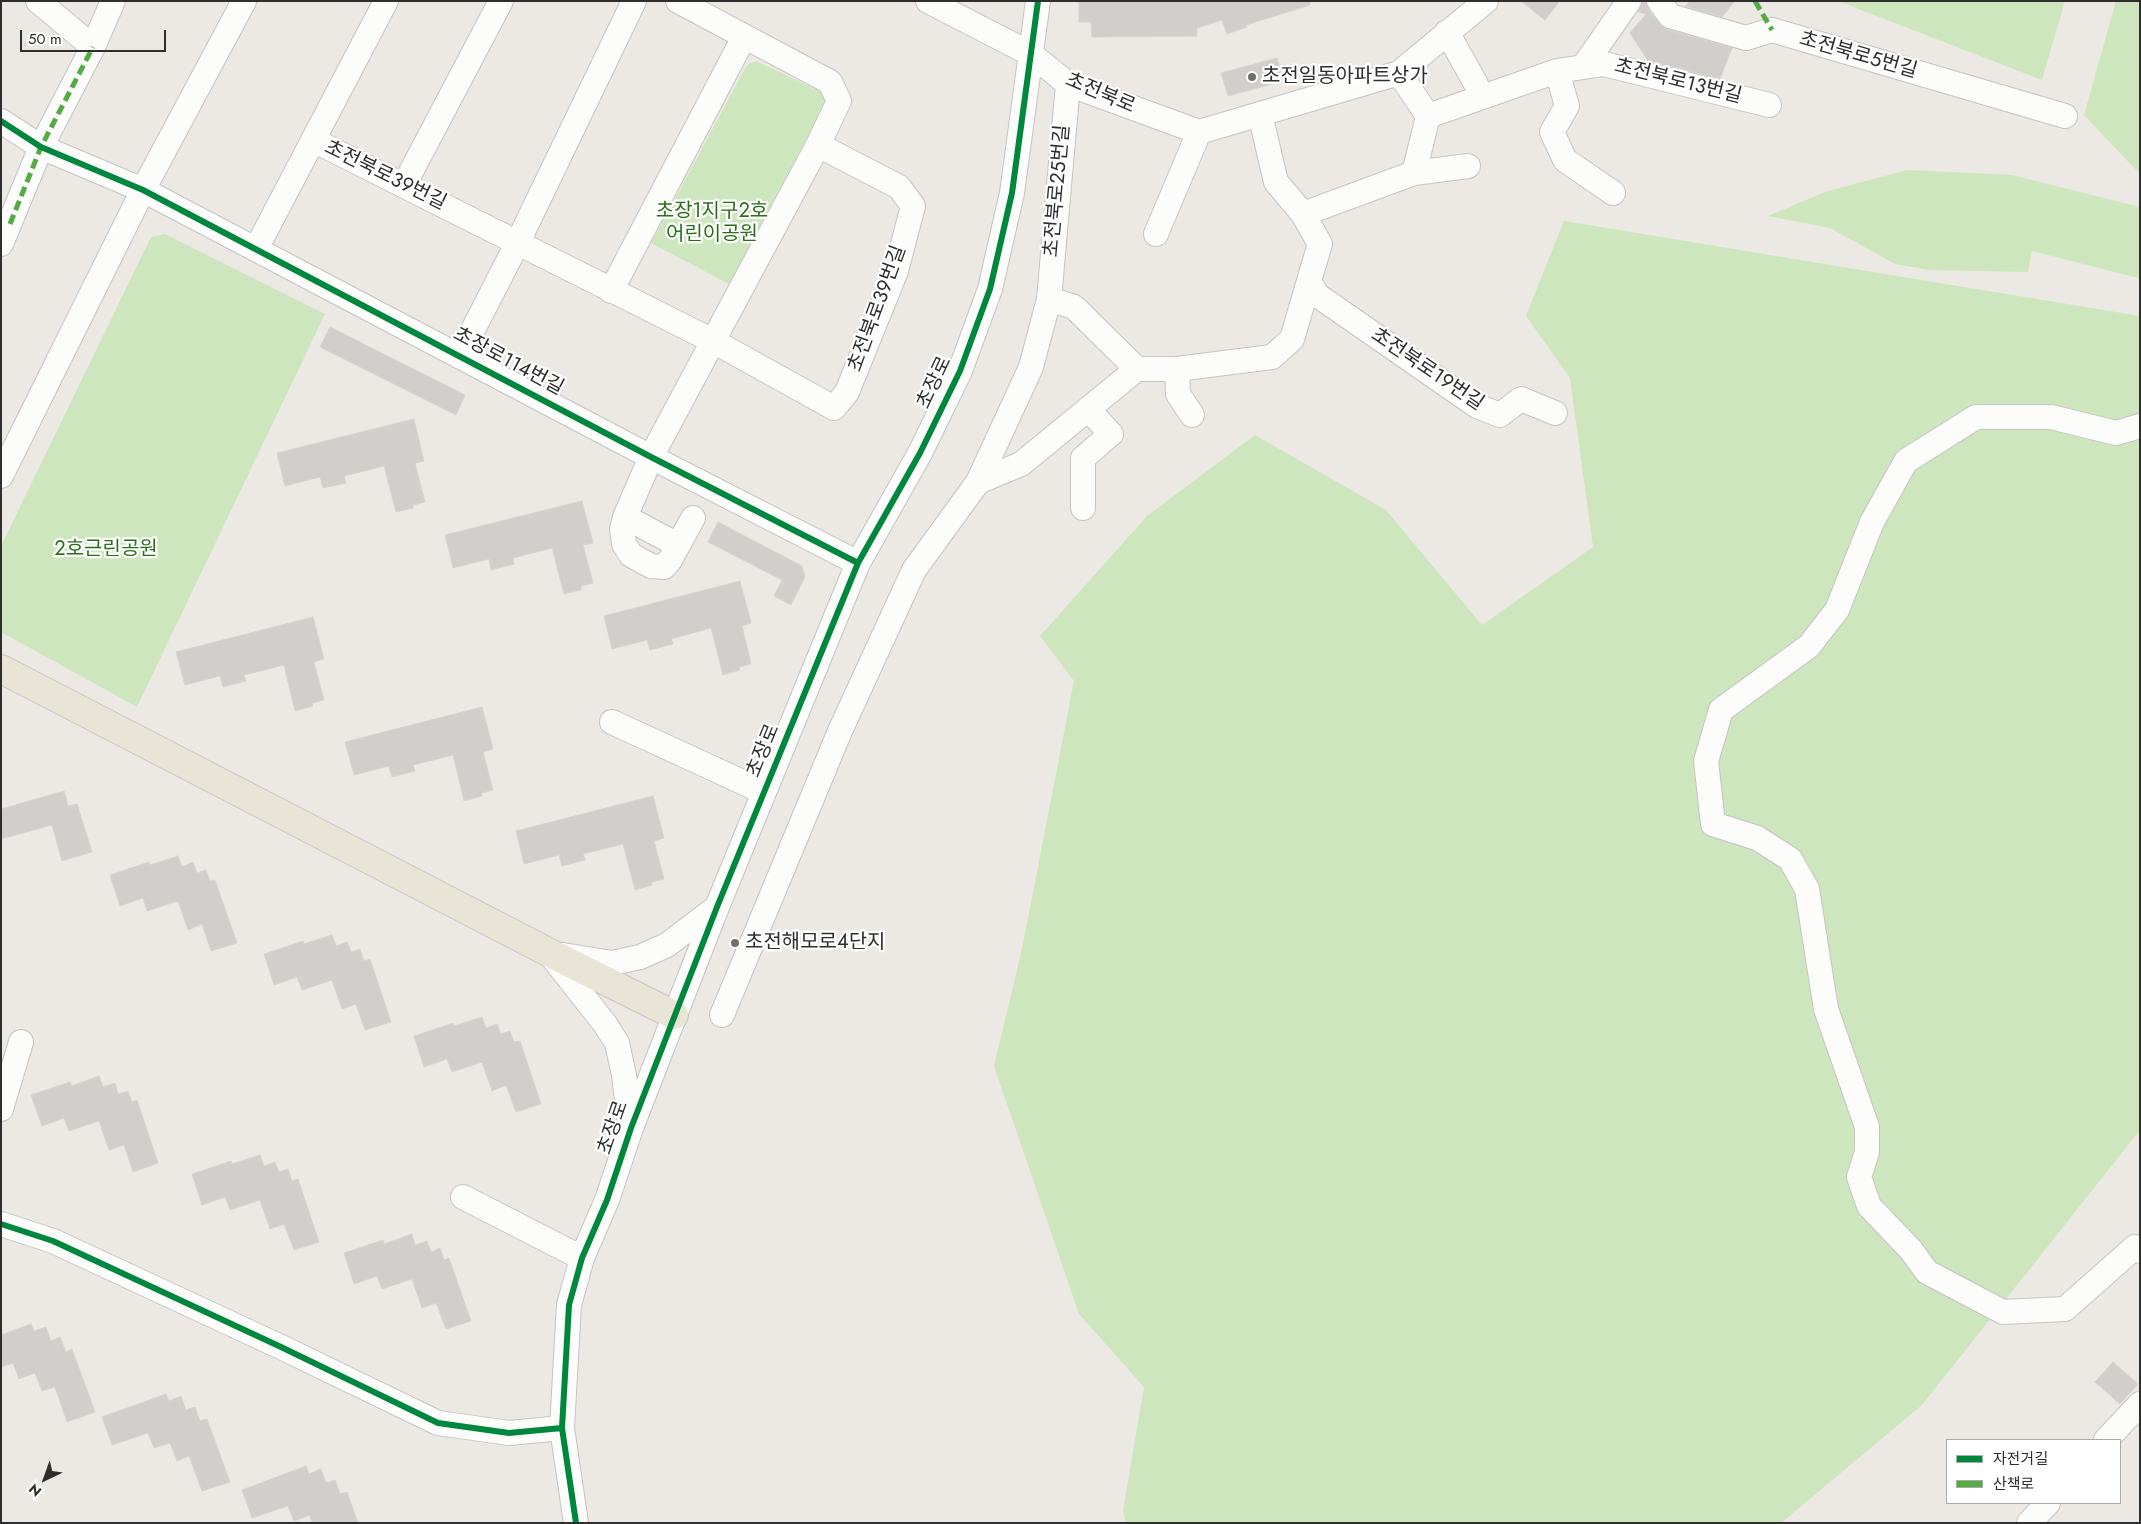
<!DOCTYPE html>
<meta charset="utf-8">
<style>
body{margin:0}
#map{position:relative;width:2141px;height:1524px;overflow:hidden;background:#ece8e4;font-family:Jost,"Noto Sans KR",sans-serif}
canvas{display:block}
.frame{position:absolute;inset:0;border:2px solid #2e2e2e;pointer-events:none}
.legend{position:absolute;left:1946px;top:1439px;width:175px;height:65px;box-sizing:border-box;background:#fff;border:1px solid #ababab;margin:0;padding:6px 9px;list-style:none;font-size:15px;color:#2e2e2e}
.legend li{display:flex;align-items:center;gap:10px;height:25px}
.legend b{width:25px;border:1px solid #ababab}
.north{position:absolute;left:20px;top:1454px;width:50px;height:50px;-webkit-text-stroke:4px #fff;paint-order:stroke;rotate:222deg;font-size:14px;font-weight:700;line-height:20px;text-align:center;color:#2e2e2e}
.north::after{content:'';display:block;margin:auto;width:18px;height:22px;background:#2e2e2e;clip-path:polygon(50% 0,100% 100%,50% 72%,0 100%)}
.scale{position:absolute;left:20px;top:30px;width:146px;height:22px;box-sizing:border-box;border:2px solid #2e2e2e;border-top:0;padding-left:6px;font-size:15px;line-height:18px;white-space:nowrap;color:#2e2e2e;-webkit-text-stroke:4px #fff;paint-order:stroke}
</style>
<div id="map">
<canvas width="2141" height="1524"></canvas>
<div class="frame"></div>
<ul class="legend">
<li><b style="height:6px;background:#00873e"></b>자전거길</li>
<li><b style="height:6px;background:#54ab44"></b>산책로</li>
</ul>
<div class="north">N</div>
<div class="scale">50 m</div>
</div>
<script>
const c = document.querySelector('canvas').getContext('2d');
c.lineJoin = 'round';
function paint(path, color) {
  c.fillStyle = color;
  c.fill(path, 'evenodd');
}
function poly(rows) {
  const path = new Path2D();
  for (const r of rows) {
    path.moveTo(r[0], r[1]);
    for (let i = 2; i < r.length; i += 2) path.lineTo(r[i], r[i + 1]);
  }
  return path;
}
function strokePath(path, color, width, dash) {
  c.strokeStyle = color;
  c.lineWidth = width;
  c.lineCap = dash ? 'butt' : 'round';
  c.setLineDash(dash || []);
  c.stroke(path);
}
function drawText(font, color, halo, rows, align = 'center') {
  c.font = font + ' Jost,"Noto Sans KR",sans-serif';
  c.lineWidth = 4.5;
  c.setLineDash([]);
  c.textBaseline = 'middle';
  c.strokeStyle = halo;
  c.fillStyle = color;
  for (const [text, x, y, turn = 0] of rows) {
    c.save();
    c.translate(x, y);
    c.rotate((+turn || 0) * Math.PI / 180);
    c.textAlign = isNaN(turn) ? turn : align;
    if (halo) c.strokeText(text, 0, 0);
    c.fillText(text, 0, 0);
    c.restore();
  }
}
paint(poly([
 [1838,1,2065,1,2042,80],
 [2116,1,2140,1,2140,174,2084,115],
 [756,61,821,92,826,102,729,284,651,243,747,65],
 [1907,170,2012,175,2140,207,2140,281,2138,278,2032,251,2028,272,1929,270,1895,264,1830,228,1768,216,1825,192],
 [1564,221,2140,316,2140,1130,1922,1405,1781,1523,1126,1523,1123,1511,1144,1387,1079,1314,994,1066,1022,949,1074,681,1040,636,1147,516,1255,435,1386,510,1482,625,1593,547,1570,378,1526,316],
 [165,234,325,314,137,707,1,632,1,546,151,237]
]), '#cee6be');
const building = poly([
 [1079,1,1310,1,1310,5,1246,25,1247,27,1227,34,1222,20,1197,28,1197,36,1092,37,1091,22,1079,22,1079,1],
 [1521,1,1560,1,1545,20,1521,1],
 [1643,1,1645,1,1648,9,1659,24,1666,29,1732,48,1720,79,1648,61,1630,33,1646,14,1638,12,1643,1],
 [1690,1,1735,1,1722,17,1685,6,1690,1],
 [1277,58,1283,81,1228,96,1221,73,1277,58],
 [330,327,465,395,456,415,320,347,330,327],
 [414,419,424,461,415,463,425,502,413,505,413,508,396,512,384,466,344,476,346,483,323,488,320,477,285,486,277,453,414,419],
 [582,501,593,543,583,545,593,583,581,586,581,590,564,594,552,548,513,558,514,564,491,570,489,559,453,568,445,535,582,501],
 [718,522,802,566,805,577,791,605,774,596,782,580,708,542,718,522],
 [740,581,751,623,742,626,751,664,739,667,740,670,723,675,711,628,671,639,673,644,650,650,647,640,612,649,604,616,740,581],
 [313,617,324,659,314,662,324,700,312,703,313,706,295,711,284,665,244,675,246,681,223,687,220,676,185,685,176,652,313,617],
 [482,707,493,749,483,752,493,790,481,793,482,796,464,801,453,755,413,765,415,771,392,777,389,766,354,775,345,742,482,707],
 [64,791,68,806,77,804,92,852,62,861,52,825,1,839,1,809,64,791],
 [653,796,664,838,654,841,664,879,652,882,652,885,635,890,623,844,583,854,585,860,562,866,559,855,524,864,516,831,653,796],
 [178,856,182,867,193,862,197,873,206,870,210,881,215,880,237,943,211,951,202,924,188,930,178,901,147,911,143,898,120,906,110,875,149,862,150,865,178,856],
 [332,935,336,946,347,942,351,952,360,949,364,961,370,959,391,1022,365,1030,356,1004,342,1009,332,980,302,990,297,977,274,985,264,954,303,941,304,944,332,935],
 [482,1017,486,1028,497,1024,501,1034,510,1031,514,1042,520,1041,541,1104,516,1112,506,1085,492,1091,482,1062,452,1072,447,1059,424,1067,414,1036,453,1023,454,1026,482,1017],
 [99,1076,103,1087,115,1083,118,1094,128,1091,132,1102,137,1100,158,1163,133,1172,124,1145,109,1150,99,1121,69,1131,64,1118,42,1126,31,1095,70,1082,72,1086,99,1076],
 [260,1155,264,1166,275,1162,279,1172,288,1169,292,1181,298,1179,319,1242,294,1250,284,1224,270,1229,260,1200,230,1210,225,1197,202,1205,192,1174,231,1161,232,1164,260,1155],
 [412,1234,415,1245,427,1241,431,1252,440,1248,444,1260,449,1258,471,1321,446,1329,436,1303,422,1308,412,1279,382,1289,377,1276,354,1284,344,1253,383,1240,384,1244,412,1234],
 [31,1324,34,1331,46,1327,51,1341,60,1337,66,1352,72,1349,95,1412,67,1422,55,1387,42,1391,35,1373,19,1379,13,1363,1,1367,1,1335,31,1324],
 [2113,1362,2138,1384,2120,1404,2095,1382,2113,1362],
 [166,1394,169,1401,181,1396,186,1410,195,1407,200,1421,207,1419,230,1482,202,1491,189,1456,177,1461,170,1443,154,1448,148,1433,112,1445,102,1417,166,1394],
 [306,1466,309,1474,321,1469,326,1483,335,1480,340,1494,347,1492,358,1523,312,1523,310,1515,294,1521,288,1506,252,1518,242,1490,306,1466]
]);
paint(building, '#d1cecb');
strokePath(building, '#d7d4d0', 1);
const minor = poly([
 [38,1,93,47,113,1],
 [678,1,830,82,839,101,818,145,651,457,625,517,622,529,624,544,631,555,651,566,664,567,670,560,693,518],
 [928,1,1031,54,1068,84,1199,132,1399,73,1486,1],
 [1659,1,1670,16,1746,38,1772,30,2065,116],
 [1447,32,1476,84],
 [1583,67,1629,1],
 [1557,71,1567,106,1552,132,1565,160,1613,193],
 [1399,73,1428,116,1557,71,1604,64,1769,105],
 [1260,114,1276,182,1303,214,1320,244,1309,281,1317,295,1477,406,1500,415,1521,399,1555,413],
 [1,121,41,147,143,190,651,457,858,563],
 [313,140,713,341,834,408,847,392,896,271,913,206,899,187,818,145],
 [1414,173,1428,116],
 [404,185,501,1],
 [1303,214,1414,173,1468,166],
 [1156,234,1199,132],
 [1,244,41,147,93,47],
 [256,249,386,1],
 [611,291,744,37],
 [1049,299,1074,307,1137,369],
 [460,355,518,242,634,1],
 [1177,369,1178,394,1192,415],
 [2140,426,2116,433,2051,417,1976,417,1906,461,1872,522,1837,610,1809,646,1721,710,1706,761,1713,824,1757,838,1790,859,1807,889,1826,1009,1867,1127,1867,1152,1859,1177,1869,1206,1911,1250,1927,1272,2003,1312,2065,1309,2135,1247,2140,1251],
 [1,476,143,190,244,1],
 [978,482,1021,464,1137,369,1177,369,1272,357,1292,339,1309,281],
 [1083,508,1083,458,1111,434,1088,409],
 [625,517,678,545],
 [612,722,764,792],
 [549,953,605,1024,617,1043,624,1075,630,1126],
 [563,955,612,963,640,957,667,945,717,907],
 [722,1015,840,731,914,570,978,482,1031,367,1049,299,1068,84],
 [1,1109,21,1042],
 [463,1197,582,1258],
 [1,1224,53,1241,281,1347,438,1423,509,1433,562,1428],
 [2106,1440,2140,1404],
 [576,1523,562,1428,569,1305,582,1258,607,1200,631,1128,717,907,858,563,920,453,960,371,990,289,1012,193,1038,1],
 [2029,1523,2048,1503]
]);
const major = poly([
 [1,669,548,952,674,1015]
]);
strokePath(minor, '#c5c4c5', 26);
strokePath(major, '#c6c5c4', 30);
strokePath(minor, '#fcfcfb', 24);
strokePath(major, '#e8e4d6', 28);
strokePath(poly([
 [1755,1,1772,30],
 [10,224,41,147,93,47]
]), '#54ab44', 5, [10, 5]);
strokePath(poly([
 [1,121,41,147,143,190,651,457,858,563],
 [1,1224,53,1241,281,1347,438,1423,509,1433,562,1428],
 [576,1523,562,1428,569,1305,582,1258,607,1200,631,1128,717,907,858,563,920,453,960,371,990,289,1012,193,1038,1]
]), '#00873e', 6);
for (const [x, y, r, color] of [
 [1252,77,5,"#706f6e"],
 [735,943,5,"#706f6e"]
]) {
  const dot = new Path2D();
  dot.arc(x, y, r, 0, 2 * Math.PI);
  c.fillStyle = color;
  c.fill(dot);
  strokePath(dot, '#fff', 2);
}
drawText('20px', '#2e2e2e', '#fff', [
 ["초전북로5번길",1858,56,16],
 ["초전북로13번길",1678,82,14],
 ["초전북로",1100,94,23],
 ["초전북로39번길",385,176,26],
 ["초전북로25번길",1058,191,-85],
 ["초전북로39번길",878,309,-70],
 ["초장로114번길",508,362,28],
 ["초전북로19번길",1427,370,34],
 ["초장로",935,383,-65],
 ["초장로",764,751,-68],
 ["초장로",614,1128,-71]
]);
drawText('20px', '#2e2e2e', '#fff', [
 ["초전일동아파트상가",1262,77],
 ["초전해모로4단지",745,943]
], 'left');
drawText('20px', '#2c6e1b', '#fff', [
 ["초장1지구2호",712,212],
 ["어린이공원",712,235],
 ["2호근린공원",106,550]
]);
</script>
